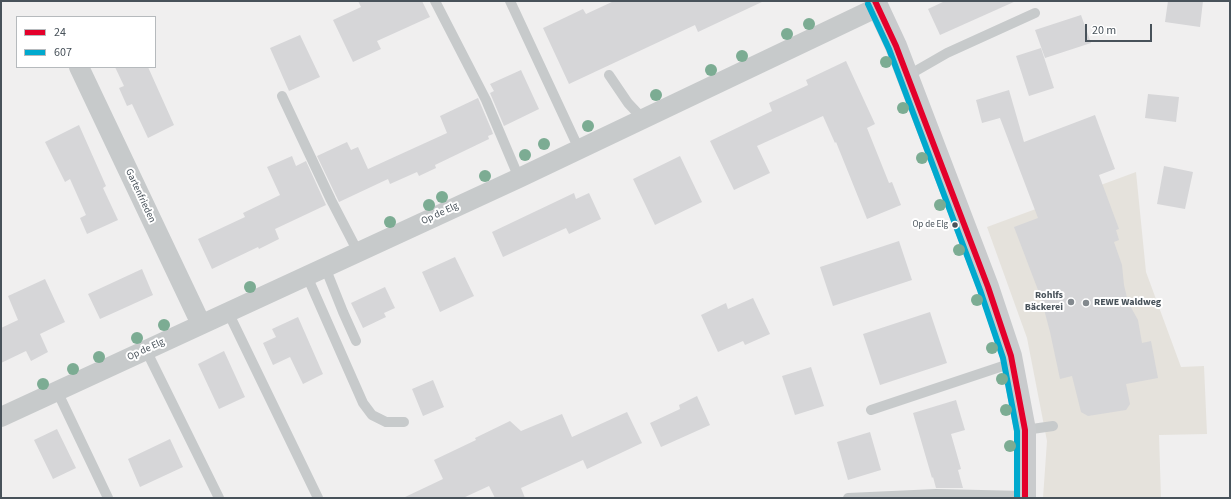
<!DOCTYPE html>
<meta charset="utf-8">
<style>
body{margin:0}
#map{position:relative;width:1231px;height:499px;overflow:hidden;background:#f0efef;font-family:"Source Sans 3",sans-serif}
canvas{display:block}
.frame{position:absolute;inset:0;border:2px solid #48525a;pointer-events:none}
.legend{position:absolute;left:16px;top:16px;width:140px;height:52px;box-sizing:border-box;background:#fff;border:1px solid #b6babd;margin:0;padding:5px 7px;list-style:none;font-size:12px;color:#48525a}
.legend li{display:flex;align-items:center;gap:8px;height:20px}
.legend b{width:20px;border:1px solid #b6babd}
.scale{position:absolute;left:1085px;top:24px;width:67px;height:18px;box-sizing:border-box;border:2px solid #48525a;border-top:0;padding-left:5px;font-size:12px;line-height:14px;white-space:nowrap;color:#48525a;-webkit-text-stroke:3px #fff;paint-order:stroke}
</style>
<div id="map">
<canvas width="1231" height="499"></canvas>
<div class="frame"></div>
<ul class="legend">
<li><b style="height:5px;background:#e4002b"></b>24</li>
<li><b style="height:5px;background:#00a9ce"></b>607</li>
</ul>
<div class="scale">20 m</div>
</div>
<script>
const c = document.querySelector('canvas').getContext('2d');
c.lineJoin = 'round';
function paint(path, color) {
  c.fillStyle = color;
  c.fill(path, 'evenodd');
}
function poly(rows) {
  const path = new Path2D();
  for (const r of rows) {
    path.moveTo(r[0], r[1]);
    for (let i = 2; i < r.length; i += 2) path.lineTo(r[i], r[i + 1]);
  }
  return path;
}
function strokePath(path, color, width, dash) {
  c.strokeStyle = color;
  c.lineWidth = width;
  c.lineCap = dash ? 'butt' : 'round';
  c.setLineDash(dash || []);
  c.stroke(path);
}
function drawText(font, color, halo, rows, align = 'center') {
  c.font = font + ' "Source Sans 3",sans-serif';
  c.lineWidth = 4;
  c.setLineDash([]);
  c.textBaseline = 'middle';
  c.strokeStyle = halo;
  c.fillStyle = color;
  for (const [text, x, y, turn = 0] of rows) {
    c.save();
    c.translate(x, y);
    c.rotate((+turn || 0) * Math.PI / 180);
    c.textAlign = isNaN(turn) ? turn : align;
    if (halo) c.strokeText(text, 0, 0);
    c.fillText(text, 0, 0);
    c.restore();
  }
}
paint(poly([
 [1136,172,1146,272,1181,367,1204,366,1207,434,1159,435,1161,498,1043,498,1047,441,1027,338,987,227]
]), '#e5e2dc');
paint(poly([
 [358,1,422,1,430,17,377,41,381,49,353,62,333,20,361,7],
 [614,1,764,1,698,32,695,25,569,84,543,28,583,9,586,14],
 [945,1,1016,1,940,35,928,9],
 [1168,1,1203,1,1200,27,1165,22],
 [1081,15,1091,43,1045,58,1035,30],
 [300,35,320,77,289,91,270,48],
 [1041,48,1054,88,1029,96,1016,56],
 [846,61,875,124,867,128,889,183,892,182,901,205,867,219,836,142,835,143,823,116,757,146,770,173,734,190,710,141,772,111,769,103,808,85,806,80],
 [115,67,148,67,174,125,148,138,132,104,127,106,119,88,124,86],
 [521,70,539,109,504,126,490,93,494,91,490,84],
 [1009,90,1024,142,1095,115,1115,169,1099,175,1119,229,1116,230,1119,240,1114,242,1122,265,1124,285,1128,302,1138,320,1142,343,1151,341,1158,378,1126,384,1130,404,1126,410,1088,416,1081,412,1072,376,1060,379,1050,332,1041,298,1014,227,1038,218,1000,118,982,123,976,100],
 [1148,94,1179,97,1176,122,1145,118],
 [478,98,492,131,493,134,488,136,489,139,435,165,436,168,419,176,417,172,390,184,388,179,339,202,317,156,347,142,351,150,358,147,368,169,447,133,440,116],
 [79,125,106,186,103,188,118,220,87,234,80,218,86,215,70,179,65,182,45,142],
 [292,156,296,166,306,161,326,205,275,229,279,239,259,249,258,247,212,269,198,239,245,217,243,213,280,195,267,167],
 [680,156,702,202,655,225,633,179],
 [1164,166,1193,172,1185,209,1157,204],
 [574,193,576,199,589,193,601,219,569,234,566,228,503,257,492,232],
 [899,241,912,280,833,306,820,267],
 [455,257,474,296,440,312,422,272],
 [142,269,153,295,100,319,88,294],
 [45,279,65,322,40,334,48,352,31,361,26,351,1,363,1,328,18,320,8,296],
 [385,287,395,308,384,313,386,317,363,328,351,303],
 [753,298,770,334,745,345,743,341,718,352,701,315,726,303,728,309],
 [930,312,947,363,880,385,863,334],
 [298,317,323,374,303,384,290,357,273,365,263,343,276,337,272,329],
 [224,351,245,397,219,409,198,364],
 [811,367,824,406,795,415,782,376],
 [433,380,444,407,423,416,412,389],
 [697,396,710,425,661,447,650,423,680,409,679,405],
 [956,400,965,430,951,434,961,469,958,470,963,488,936,488,933,477,932,478,913,413],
 [627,412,642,443,587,469,583,460,521,488,525,498,495,498,489,486,463,498,403,498,443,479,434,460,476,440,475,438,510,421,521,431,562,414,572,437],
 [57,429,76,468,53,479,34,440],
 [870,432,881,470,848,480,837,442],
 [170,439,183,467,140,487,128,459]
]), '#d6d6d8');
strokePath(poly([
 [435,1,486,100,519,178],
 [510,1,579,149],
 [609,75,628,103,643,119],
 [907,76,947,53,1035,13],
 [282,96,331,200,358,252],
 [325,267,343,312,356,341],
 [307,276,363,403,372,415,386,422,404,422],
 [228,312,318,498],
 [146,350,219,498],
 [57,391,108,498],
 [871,410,1012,363],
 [1025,430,1053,426],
 [848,498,936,494,1026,496]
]), '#c7cacb', 10);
strokePath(poly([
 [79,67,201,324],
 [1,417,519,178,878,7]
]), '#c7cacb', 20);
strokePath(poly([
 [875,1,896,46,988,287,1011,356,1025,430,1025,498]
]), '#c9cbcd', 22);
strokePath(poly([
 [875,1,896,46,988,287,1011,356,1025,430,1025,498]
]), '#e4002b', 6);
strokePath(poly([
 [868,4,889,49,980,290,1003,358,1017,431,1017,498]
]), '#00a9ce', 6);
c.fillStyle = '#7cac93';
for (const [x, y] of [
 [809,24],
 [787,34],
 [742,56],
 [886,62],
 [711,70],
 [656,95],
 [903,108],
 [588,126],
 [544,144],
 [525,155],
 [922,158],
 [485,176],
 [442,197],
 [429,205],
 [940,205],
 [390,222],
 [959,250],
 [250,287],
 [977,300],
 [164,325],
 [137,338],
 [992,348],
 [99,357],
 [73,369],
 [1002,379],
 [43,384],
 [1006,410],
 [1010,446]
]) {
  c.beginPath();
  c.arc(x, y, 6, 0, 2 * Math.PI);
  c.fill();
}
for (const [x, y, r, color] of [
 [955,225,3.5,"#48525a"],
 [1071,302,4,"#83898e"],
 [1086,303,4,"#83898e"]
]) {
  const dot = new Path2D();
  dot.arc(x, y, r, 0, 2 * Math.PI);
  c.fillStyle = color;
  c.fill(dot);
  strokePath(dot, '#fff', 1.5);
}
drawText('9px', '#48525a', '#fff', [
 ["Op de Elg",948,225]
], 'right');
drawText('10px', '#48525a', '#fff', [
 ["Gartenfrieden",140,196,65],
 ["Op de Elg",440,214,-25],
 ["Op de Elg",146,350,-25]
]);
drawText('bold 10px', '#48525a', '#fff', [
 ["Rohlfs",1063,296],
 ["Bäckerei",1063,308],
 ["REWE Waldweg",1094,303,"left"]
], 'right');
</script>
